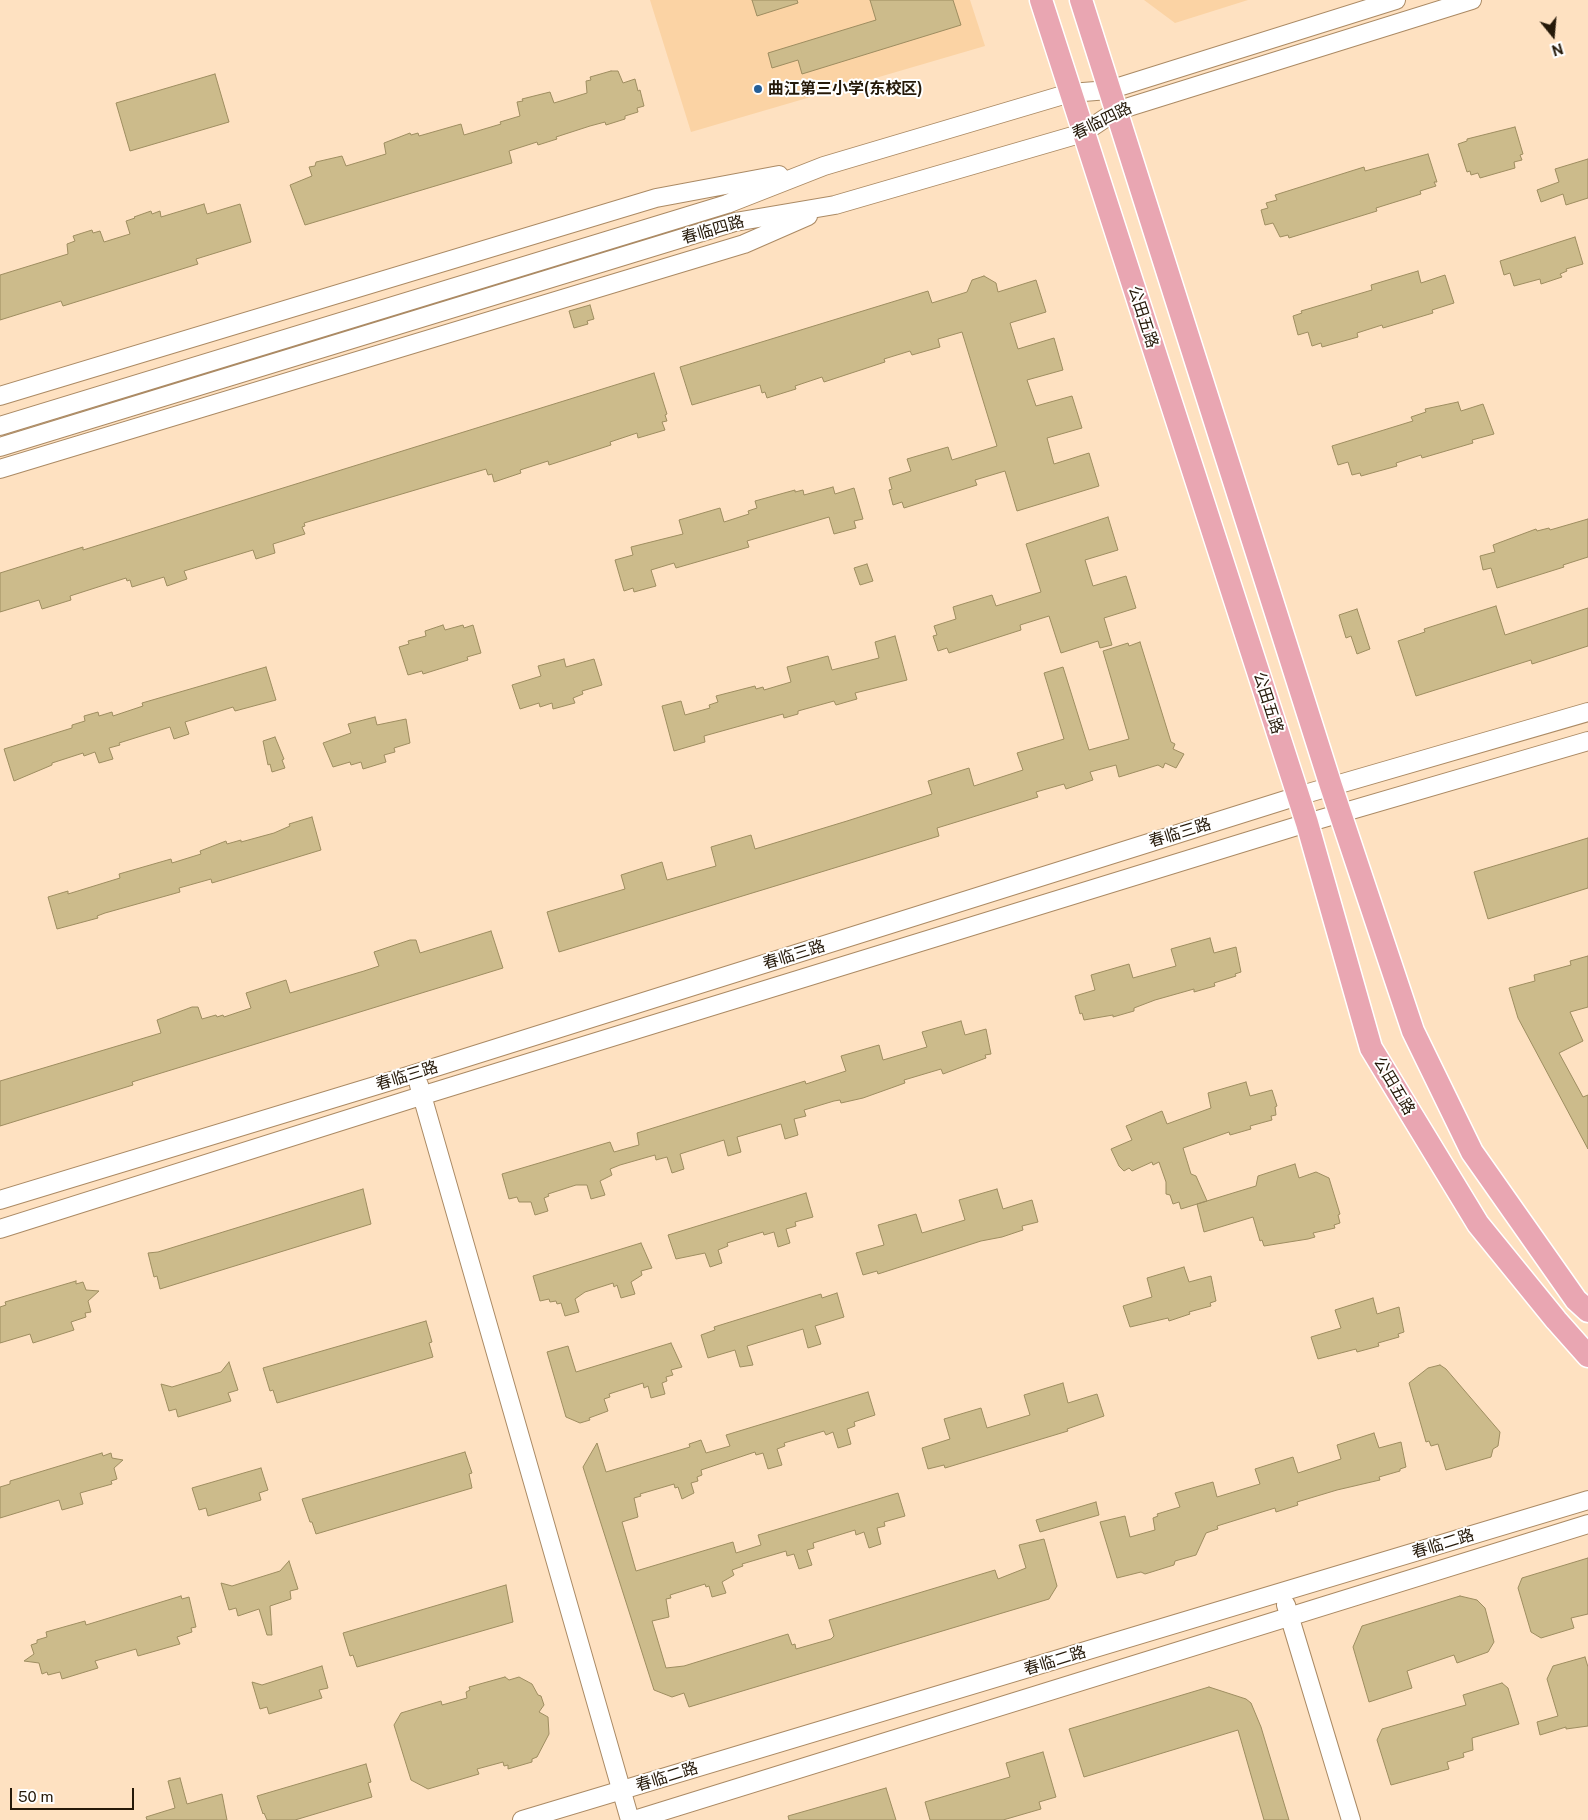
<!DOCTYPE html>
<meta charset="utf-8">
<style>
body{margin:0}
#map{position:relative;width:1588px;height:1820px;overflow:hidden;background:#fee1c1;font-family:"Public Sans",sans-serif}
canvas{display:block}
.north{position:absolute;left:1528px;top:10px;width:50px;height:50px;-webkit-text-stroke:4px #fff;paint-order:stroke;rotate:163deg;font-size:14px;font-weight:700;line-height:20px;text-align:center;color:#251909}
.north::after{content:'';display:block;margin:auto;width:18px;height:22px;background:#251909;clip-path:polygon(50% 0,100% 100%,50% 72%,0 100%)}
.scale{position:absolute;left:10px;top:1788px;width:124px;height:22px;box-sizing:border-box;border:2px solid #251909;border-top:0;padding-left:6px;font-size:15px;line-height:18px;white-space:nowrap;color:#251909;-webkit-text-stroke:4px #fff;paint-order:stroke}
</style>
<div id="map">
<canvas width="1588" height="1820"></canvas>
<div class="north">N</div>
<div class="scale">50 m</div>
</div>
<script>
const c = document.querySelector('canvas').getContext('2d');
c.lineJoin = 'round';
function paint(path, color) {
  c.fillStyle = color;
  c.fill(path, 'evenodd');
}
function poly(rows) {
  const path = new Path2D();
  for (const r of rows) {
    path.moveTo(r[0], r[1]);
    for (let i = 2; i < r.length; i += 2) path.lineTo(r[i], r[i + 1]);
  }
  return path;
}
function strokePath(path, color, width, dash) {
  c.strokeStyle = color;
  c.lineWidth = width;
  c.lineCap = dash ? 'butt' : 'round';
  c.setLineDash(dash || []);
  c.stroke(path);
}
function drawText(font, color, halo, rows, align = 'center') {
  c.font = font + ' "Public Sans","Noto Sans SC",sans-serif';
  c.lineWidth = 4;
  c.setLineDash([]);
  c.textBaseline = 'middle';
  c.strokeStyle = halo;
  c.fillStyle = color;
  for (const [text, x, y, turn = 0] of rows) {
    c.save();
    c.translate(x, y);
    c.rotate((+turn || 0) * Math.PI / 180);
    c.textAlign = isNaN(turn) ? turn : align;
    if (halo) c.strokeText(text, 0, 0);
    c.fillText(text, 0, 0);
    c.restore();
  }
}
paint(poly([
 [650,0,970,0,985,46,691,132],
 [1144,0,1248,0,1175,23]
]), '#fbd3a4');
const building = poly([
 [752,0,797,0,798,3,757,16,752,0],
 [870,0,953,0,961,25,802,74,798,60,772,68,768,53,876,20,870,0],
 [611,71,618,71,623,83,635,79,638,91,640,90,644,106,637,108,638,112,625,116,625,119,606,125,605,122,590,126,556,137,557,139,538,145,537,142,509,151,512,163,305,225,290,185,312,176,309,167,315,166,316,162,342,156,346,166,386,154,384,143,410,133,411,135,418,133,419,136,461,124,464,135,501,124,500,122,520,116,517,102,523,101,522,99,550,92,554,103,587,93,586,81,591,80,590,77,611,71],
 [215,74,229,122,130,151,116,103,215,74],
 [1515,127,1523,154,1520,155,1522,160,1514,162,1515,168,1480,178,1478,173,1471,175,1470,171,1467,172,1458,144,1467,141,1467,139,1515,127],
 [1428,154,1437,182,1434,182,1436,186,1420,191,1421,194,1376,208,1377,211,1289,238,1288,235,1280,237,1273,223,1265,225,1261,210,1268,208,1266,203,1277,200,1275,195,1364,167,1365,171,1428,154],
 [1588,159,1588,198,1566,205,1563,194,1541,202,1537,190,1559,182,1555,169,1588,159],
 [204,204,207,214,240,204,251,242,196,259,198,264,63,306,61,301,0,320,0,275,68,254,67,244,75,241,73,236,92,230,93,233,100,231,104,242,130,234,126,221,135,218,134,217,151,211,152,214,160,211,161,217,204,204],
 [1575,237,1583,264,1566,269,1567,271,1560,274,1562,277,1541,284,1540,279,1514,286,1510,273,1504,275,1500,261,1575,237],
 [1418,271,1421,283,1445,275,1454,303,1432,310,1433,313,1383,328,1382,325,1357,333,1358,337,1322,347,1321,343,1312,346,1308,332,1298,335,1293,316,1302,313,1301,311,1372,290,1371,285,1418,271],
 [984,276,996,283,998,292,1036,280,1046,312,1010,323,1018,349,1054,338,1063,370,1027,380,1036,406,1072,396,1082,428,1047,438,1054,464,1089,453,1099,486,1017,511,1005,471,975,480,977,485,904,508,902,502,893,505,889,490,892,489,889,478,911,471,907,459,948,447,952,460,997,446,962,332,938,339,940,347,912,355,910,351,884,359,885,362,824,382,822,377,795,386,796,389,767,398,765,392,762,393,760,385,692,405,680,367,928,291,932,303,967,292,972,280,984,276],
 [590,305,594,319,587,321,588,324,574,328,569,311,590,305],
 [654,373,667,414,665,415,667,421,662,422,665,430,638,438,637,433,610,442,611,445,549,465,548,461,520,470,521,473,494,482,492,474,488,475,486,469,304,523,305,526,302,527,305,534,273,544,275,553,256,559,253,550,184,571,187,579,167,586,164,577,132,587,130,580,127,581,126,578,70,596,71,600,42,609,39,600,0,612,0,573,83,547,83,550,654,373],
 [1458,402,1461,411,1483,404,1494,434,1472,440,1473,443,1422,458,1421,455,1396,463,1397,466,1361,476,1360,473,1352,475,1348,462,1338,465,1332,446,1413,421,1411,417,1426,412,1425,409,1458,402],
 [833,487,835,494,854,488,863,519,854,521,856,528,834,534,829,517,747,541,749,547,676,568,674,563,651,570,656,586,634,592,633,588,624,591,615,560,633,555,631,547,683,534,679,520,720,508,724,522,749,514,748,511,757,508,755,501,795,490,795,492,803,490,804,495,833,487],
 [1108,517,1118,550,1085,560,1093,586,1126,576,1136,608,1104,618,1112,645,1100,648,1098,641,1061,653,1049,616,1020,625,1021,630,949,653,947,648,938,651,933,636,937,635,934,626,956,619,953,607,992,595,996,606,1041,592,1026,544,1108,517],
 [1588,519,1588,557,1563,565,1564,567,1497,588,1491,568,1483,570,1480,556,1495,552,1493,545,1536,529,1537,531,1549,528,1550,530,1588,519],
 [867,564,873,581,860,585,854,568,867,564],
 [1496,606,1505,635,1588,608,1588,646,1532,664,1531,660,1416,696,1398,641,1425,632,1424,629,1496,606],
 [1357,609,1370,649,1357,654,1351,636,1346,638,1339,615,1357,609],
 [443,625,445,630,463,625,464,628,473,625,481,653,467,657,468,660,423,674,422,671,408,675,399,647,409,644,408,641,426,636,425,631,443,625],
 [895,636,907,680,855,693,857,699,836,705,834,701,798,711,798,714,784,718,783,714,704,736,705,742,674,751,662,706,681,701,685,715,710,708,709,705,718,702,716,696,755,686,756,689,763,687,764,690,791,682,787,667,828,656,832,670,879,658,875,642,895,636],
 [1140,642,1171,742,1175,744,1173,749,1184,754,1176,768,1165,763,1163,768,1158,765,1119,777,1116,765,1090,772,1093,780,1066,789,1064,784,1036,792,1038,797,937,828,939,836,559,952,547,912,625,889,621,875,662,862,667,880,716,866,711,847,751,835,755,849,847,821,932,794,928,781,969,768,974,786,1023,770,1017,753,1064,739,1044,673,1063,667,1089,750,1129,739,1103,651,1128,643,1129,646,1140,642],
 [564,659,566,667,594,659,602,685,582,691,583,694,573,698,575,703,553,709,552,703,540,707,539,703,520,709,512,685,541,676,538,666,564,659],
 [266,667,276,700,235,711,233,707,185,722,189,734,174,739,170,727,119,743,120,745,109,748,113,759,99,763,95,752,84,756,83,753,52,763,52,765,14,781,4,749,72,728,72,725,85,721,84,716,98,712,99,716,112,712,113,716,143,706,142,703,266,667],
 [375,717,377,725,406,719,410,743,394,748,395,752,384,755,386,762,363,769,361,762,351,765,350,762,333,767,323,743,351,733,348,724,375,717],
 [275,737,284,759,282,760,285,768,272,772,270,764,268,765,263,741,275,737],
 [312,817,321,850,212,883,211,879,179,888,180,892,105,913,97,916,98,918,57,929,48,897,68,891,68,894,120,878,119,874,171,859,172,863,201,854,200,851,226,841,227,844,241,840,241,842,274,833,290,826,289,824,312,817],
 [1588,838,1588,888,1488,919,1474,872,1588,838],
 [491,931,503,968,132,1082,133,1085,0,1126,0,1081,161,1033,157,1020,192,1007,198,1007,202,1019,216,1015,217,1017,223,1015,224,1017,251,1008,246,993,286,980,290,993,364,971,379,966,374,952,410,940,416,940,420,953,491,931],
 [1210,938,1214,953,1236,947,1241,972,1235,974,1236,976,1214,983,1215,986,1194,992,1194,989,1155,1000,1134,1008,1134,1011,1113,1017,1113,1015,1084,1020,1082,1013,1080,1014,1075,996,1095,990,1091,975,1129,964,1133,978,1176,966,1171,949,1210,938],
 [1588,956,1588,1007,1570,1012,1583,1041,1559,1053,1583,1097,1588,1095,1588,1149,1518,1018,1509,988,1535,981,1534,975,1571,965,1570,961,1588,956],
 [961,1021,965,1035,986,1029,991,1054,985,1055,986,1058,943,1074,941,1069,904,1080,905,1083,863,1098,841,1103,840,1100,834,1101,804,1110,806,1116,794,1119,798,1135,785,1139,781,1124,737,1137,741,1152,728,1156,724,1140,680,1154,684,1169,672,1173,667,1157,656,1160,655,1155,620,1165,610,1169,612,1175,600,1181,605,1195,591,1199,587,1185,576,1185,548,1194,549,1196,544,1198,548,1211,535,1215,531,1202,519,1202,517,1197,509,1199,502,1174,610,1142,614,1152,639,1145,637,1133,805,1081,806,1084,846,1071,841,1056,879,1045,883,1060,927,1047,922,1032,961,1021],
 [1246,1082,1250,1096,1272,1090,1277,1106,1275,1107,1276,1115,1271,1116,1272,1120,1250,1126,1251,1129,1230,1135,1229,1132,1183,1148,1191,1174,1196,1176,1207,1201,1181,1209,1179,1202,1173,1204,1170,1195,1166,1194,1166,1182,1159,1162,1153,1165,1152,1162,1132,1171,1129,1168,1124,1171,1119,1166,1111,1149,1132,1140,1126,1126,1162,1111,1167,1124,1211,1108,1208,1093,1246,1082],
 [1295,1164,1299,1178,1316,1172,1329,1178,1340,1214,1338,1215,1340,1223,1334,1225,1335,1228,1313,1233,1315,1237,1308,1239,1264,1246,1262,1240,1260,1241,1253,1217,1204,1232,1197,1204,1256,1186,1258,1176,1295,1164],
 [363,1189,371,1224,160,1289,157,1276,154,1277,148,1253,158,1252,363,1189],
 [997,1189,1003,1209,1032,1200,1038,1222,1022,1226,1023,1230,1002,1237,981,1241,878,1274,877,1271,863,1275,856,1253,884,1245,878,1225,916,1214,922,1233,965,1220,959,1200,997,1189],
 [806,1193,813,1217,795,1222,796,1226,786,1229,790,1243,778,1247,774,1232,764,1235,763,1232,727,1243,728,1246,718,1250,722,1263,710,1267,705,1253,676,1259,668,1235,806,1193],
 [641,1243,652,1268,641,1271,642,1275,631,1282,635,1294,621,1298,617,1285,614,1287,613,1283,585,1292,575,1299,579,1312,565,1316,561,1303,557,1304,556,1301,550,1302,549,1299,540,1301,533,1276,641,1243],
 [1184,1267,1189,1282,1211,1276,1216,1301,1210,1303,1211,1306,1189,1312,1190,1314,1169,1321,1168,1318,1130,1327,1123,1306,1152,1297,1147,1278,1184,1267],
 [76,1281,76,1284,83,1282,86,1290,99,1291,88,1301,91,1312,85,1313,86,1317,71,1322,74,1330,33,1343,30,1334,0,1343,0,1307,6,1305,5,1302,76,1281],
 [837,1293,844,1317,815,1326,821,1344,808,1348,803,1329,747,1346,753,1365,740,1367,735,1350,708,1358,701,1335,715,1330,714,1327,821,1294,822,1298,837,1293],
 [1373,1298,1377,1314,1399,1307,1404,1332,1398,1334,1399,1337,1378,1343,1379,1346,1357,1352,1356,1349,1318,1359,1311,1337,1341,1328,1335,1310,1373,1298],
 [426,1321,432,1342,429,1343,433,1357,277,1403,273,1390,270,1391,263,1368,426,1321],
 [671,1343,682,1367,671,1370,673,1375,666,1377,667,1381,662,1383,665,1394,651,1398,648,1386,644,1388,643,1383,609,1394,610,1397,604,1399,608,1411,589,1418,590,1420,580,1423,566,1417,547,1352,568,1346,576,1372,671,1343],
 [229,1362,238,1390,228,1393,231,1401,178,1417,176,1409,169,1411,161,1384,172,1387,221,1372,229,1362],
 [1440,1365,1446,1369,1500,1432,1498,1446,1493,1449,1491,1457,1446,1470,1438,1444,1431,1446,1429,1441,1426,1442,1409,1383,1428,1368,1440,1365],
 [1063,1383,1068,1403,1097,1394,1104,1416,1067,1429,1068,1431,995,1453,945,1468,944,1465,928,1469,922,1448,950,1439,944,1419,981,1408,987,1428,1030,1415,1024,1395,1063,1383],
 [868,1392,875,1415,854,1422,855,1426,847,1429,851,1444,838,1448,833,1432,826,1435,824,1431,784,1443,785,1446,777,1449,782,1465,768,1469,763,1453,756,1455,755,1452,701,1470,702,1475,697,1477,698,1481,691,1483,694,1493,682,1499,678,1487,675,1488,674,1484,640,1494,641,1496,634,1498,638,1517,622,1522,636,1571,733,1542,736,1553,761,1545,758,1535,898,1493,905,1516,884,1522,885,1526,877,1528,881,1544,869,1548,864,1532,856,1535,855,1530,813,1543,814,1548,807,1550,812,1565,799,1569,794,1554,787,1556,786,1551,742,1564,743,1566,732,1570,734,1575,722,1582,726,1593,712,1597,709,1586,706,1587,705,1584,670,1595,671,1598,666,1599,669,1617,652,1621,666,1668,684,1666,788,1634,792,1645,795,1644,796,1649,831,1639,834,1636,829,1620,995,1570,998,1579,1026,1568,1019,1545,1044,1539,1057,1586,1049,1599,689,1707,684,1693,672,1697,654,1690,583,1467,597,1443,606,1472,690,1447,689,1444,701,1440,706,1453,730,1446,726,1435,868,1392],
 [1374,1433,1379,1448,1401,1442,1406,1467,1400,1469,1400,1471,1379,1477,1380,1480,1337,1490,1297,1502,1298,1505,1276,1512,1275,1508,1217,1526,1218,1529,1206,1533,1196,1555,1175,1561,1174,1565,1145,1574,1141,1572,1117,1578,1100,1522,1125,1516,1130,1537,1155,1530,1153,1518,1158,1516,1157,1514,1180,1507,1175,1493,1213,1482,1217,1497,1260,1484,1255,1469,1293,1457,1298,1473,1341,1459,1337,1445,1374,1433],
 [465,1452,472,1473,469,1474,472,1488,316,1534,312,1522,310,1522,302,1499,465,1452],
 [102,1453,103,1456,111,1453,112,1458,123,1460,114,1468,117,1479,111,1481,112,1484,80,1493,83,1504,62,1510,59,1500,0,1518,0,1487,10,1484,10,1481,102,1453],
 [261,1468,268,1490,259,1493,261,1500,208,1516,206,1508,199,1510,192,1488,261,1468],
 [1096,1502,1099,1515,1040,1532,1036,1520,1096,1502],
 [1588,1558,1588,1614,1571,1618,1574,1628,1541,1638,1531,1632,1518,1588,1522,1578,1588,1558],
 [289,1561,298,1589,290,1591,291,1599,270,1606,272,1635,267,1635,259,1609,238,1616,236,1608,229,1610,221,1583,232,1586,280,1571,289,1561],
 [506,1585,513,1622,357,1667,353,1655,350,1656,343,1633,506,1585],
 [181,1596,182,1599,189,1597,196,1627,191,1628,192,1632,177,1637,180,1644,138,1656,136,1649,109,1657,95,1661,98,1668,62,1679,60,1672,48,1675,47,1672,42,1674,39,1663,24,1661,34,1654,31,1645,37,1643,37,1640,47,1637,46,1632,85,1621,86,1625,181,1596],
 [1460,1596,1477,1600,1485,1608,1494,1642,1488,1652,1457,1663,1454,1655,1407,1671,1412,1688,1369,1702,1353,1647,1362,1626,1460,1596],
 [1585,1657,1588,1667,1588,1726,1566,1729,1566,1727,1540,1735,1537,1722,1558,1716,1547,1679,1553,1666,1585,1657],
 [322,1666,328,1688,319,1690,322,1698,269,1714,267,1707,260,1709,252,1682,262,1685,322,1666],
 [505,1677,509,1680,519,1677,532,1684,538,1695,541,1696,544,1705,539,1712,548,1717,549,1734,537,1757,532,1759,532,1762,508,1769,508,1765,504,1766,503,1762,477,1769,479,1774,428,1789,411,1780,394,1725,401,1713,441,1701,442,1705,467,1698,466,1692,470,1690,469,1687,505,1677],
 [1502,1683,1508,1688,1519,1724,1472,1738,1473,1750,1463,1753,1464,1757,1447,1762,1449,1769,1391,1785,1377,1740,1382,1729,1466,1705,1463,1695,1502,1683],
 [1209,1687,1246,1699,1251,1703,1261,1727,1289,1820,1264,1820,1238,1730,1084,1777,1069,1729,1209,1687],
 [1043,1752,1056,1797,1039,1802,1041,1809,1003,1820,930,1820,925,1802,1010,1777,1006,1763,1043,1752],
 [366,1764,371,1782,368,1783,372,1797,295,1820,267,1820,264,1813,263,1814,257,1796,366,1764],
 [180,1778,187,1804,222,1794,227,1820,147,1820,146,1817,175,1808,168,1781,180,1778],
 [886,1788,896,1820,789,1820,788,1816,886,1788]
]);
paint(building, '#ccbb8b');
strokePath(building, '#9e8d60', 1);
const minor = poly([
 [0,396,656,198,779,175],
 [0,426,727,204,824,166,1070,93,1109,90,1396,0],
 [0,447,735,222,835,205,1083,133,1116,111,1472,0],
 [0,469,744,244,808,216],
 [419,1085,630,1820],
 [0,1200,414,1074,1298,796,1588,712],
 [0,1229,424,1095,1307,823,1588,741],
 [1286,1605,1351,1820],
 [522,1820,1588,1500],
 [634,1820,1588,1524]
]);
const major = poly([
 [1041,0,1307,823,1371,1048,1478,1224,1556,1320,1588,1356],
 [1081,0,1331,786,1413,1031,1472,1152,1576,1300,1588,1311]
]);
strokePath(minor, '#ab8a64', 20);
strokePath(major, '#fff', 25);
strokePath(minor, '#fff', 18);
strokePath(major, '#e9a6b2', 22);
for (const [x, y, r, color] of [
 [758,89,5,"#265f97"]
]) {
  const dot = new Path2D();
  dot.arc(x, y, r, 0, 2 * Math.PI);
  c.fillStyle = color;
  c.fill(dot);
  strokePath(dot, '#fff', 2);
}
drawText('bold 16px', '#251909', '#fff', [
 ["曲江第三小学(东校区)",768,89]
], 'left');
drawText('16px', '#251909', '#fff', [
 ["春临四路",1102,121,-26],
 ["春临四路",713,230,-16],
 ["公田五路",1143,317,72],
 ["公田五路",1268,703,72],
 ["春临三路",1180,833,-17],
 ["春临三路",794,955,-17],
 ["春临三路",407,1076,-17],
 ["公田五路",1394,1086,59],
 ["春临二路",1443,1544,-17],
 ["春临二路",1055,1661,-17],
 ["春临二路",667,1777,-17]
]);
</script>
